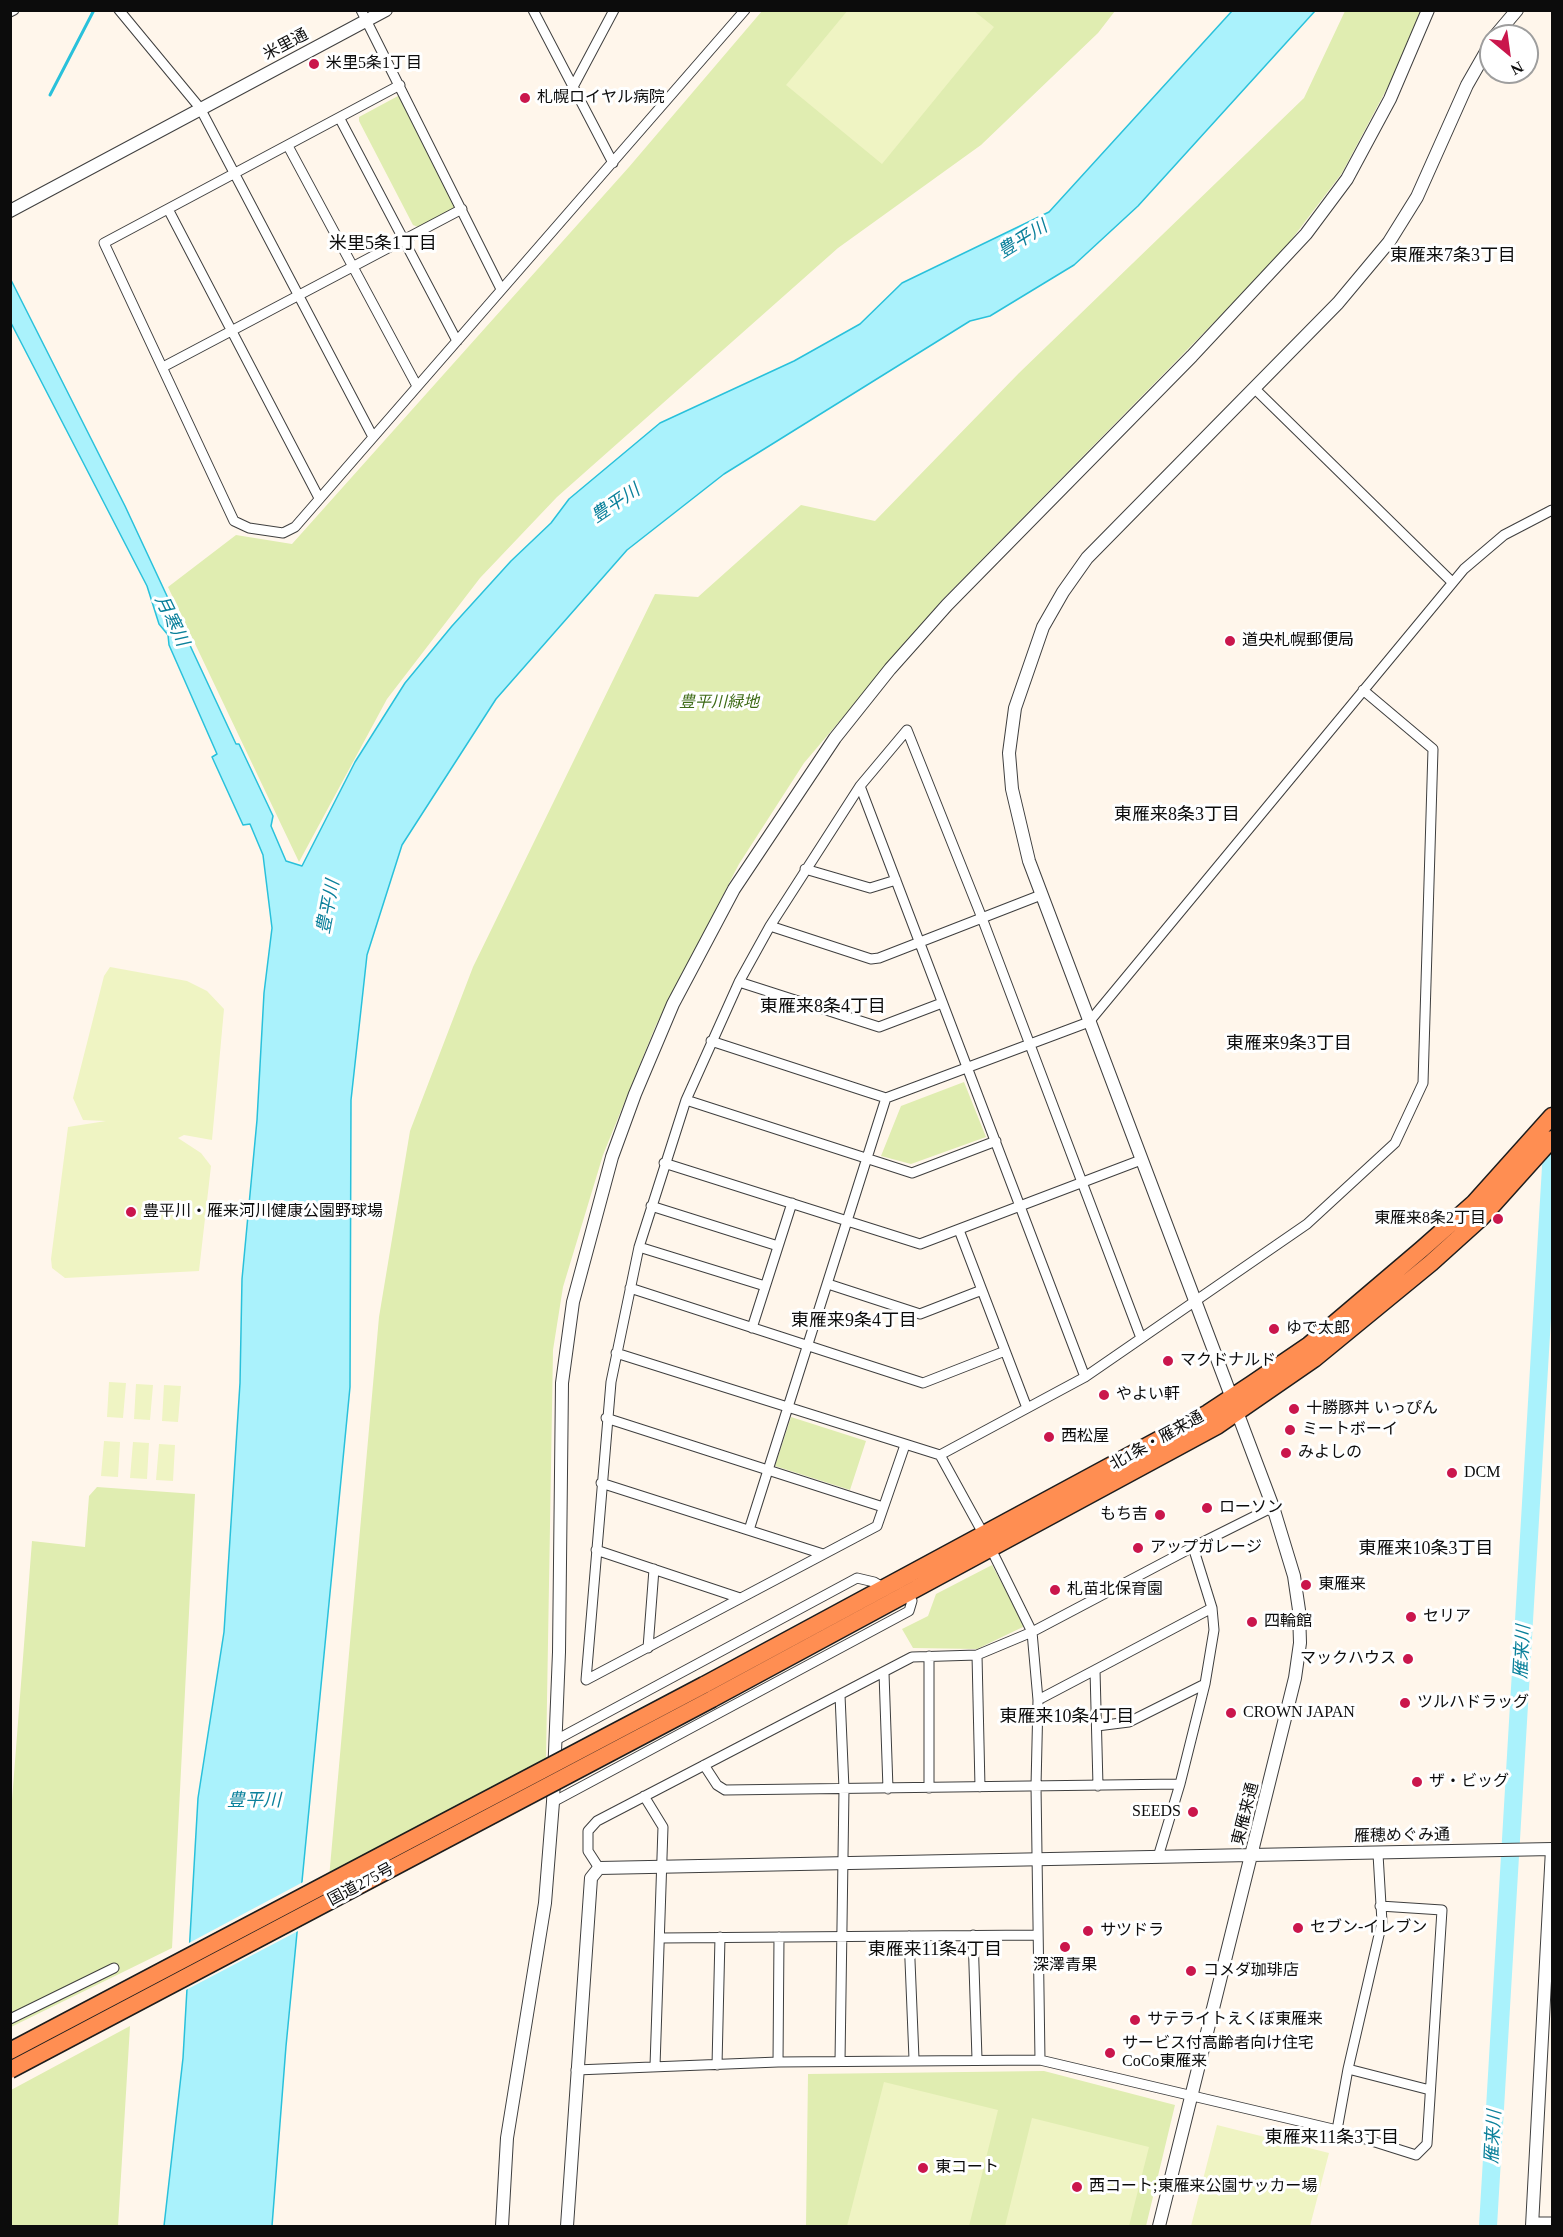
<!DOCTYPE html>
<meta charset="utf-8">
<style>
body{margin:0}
#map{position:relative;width:1563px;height:2237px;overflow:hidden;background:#fff6eb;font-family:"Times New Roman",serif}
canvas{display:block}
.frame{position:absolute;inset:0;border:12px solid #0c0c0c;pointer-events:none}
.north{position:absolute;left:1479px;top:24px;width:60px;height:60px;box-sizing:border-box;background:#fff;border:2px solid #9e9e9e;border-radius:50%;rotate:151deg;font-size:16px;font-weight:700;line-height:24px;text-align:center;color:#0c0c0c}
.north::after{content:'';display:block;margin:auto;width:21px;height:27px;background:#ca164c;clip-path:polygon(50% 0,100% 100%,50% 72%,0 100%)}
</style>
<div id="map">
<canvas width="1563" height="2237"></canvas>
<div class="frame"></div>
<div class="north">N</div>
</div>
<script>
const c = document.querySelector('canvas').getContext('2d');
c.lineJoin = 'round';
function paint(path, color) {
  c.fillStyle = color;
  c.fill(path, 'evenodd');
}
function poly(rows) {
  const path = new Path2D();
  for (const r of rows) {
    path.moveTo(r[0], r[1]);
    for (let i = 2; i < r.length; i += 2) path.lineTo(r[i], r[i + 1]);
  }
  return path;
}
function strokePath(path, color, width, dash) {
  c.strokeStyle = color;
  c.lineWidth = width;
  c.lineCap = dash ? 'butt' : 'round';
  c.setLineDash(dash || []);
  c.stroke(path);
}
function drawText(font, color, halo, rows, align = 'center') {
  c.font = font + ' "Times New Roman","Noto Sans JP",serif';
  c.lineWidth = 6;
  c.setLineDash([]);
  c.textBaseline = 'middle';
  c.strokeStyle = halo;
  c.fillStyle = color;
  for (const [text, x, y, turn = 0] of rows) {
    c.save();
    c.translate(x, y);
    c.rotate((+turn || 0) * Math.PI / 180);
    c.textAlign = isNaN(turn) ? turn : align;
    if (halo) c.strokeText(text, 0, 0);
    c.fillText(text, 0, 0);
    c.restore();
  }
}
paint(poly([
 [762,11,1115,11,1098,33,981,145,838,248,557,497,480,578,387,699,299,862,168,587,236,535,292,544,629,167],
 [1345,11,1421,11,1393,77,1342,173,1279,256,945,597,804,763,739,864,656,1025,603,1155,563,1287,553,1350,546,1759,329,1878,379,1317,410,1131,473,967,655,594,698,597,801,505,875,521,1019,373,1304,98],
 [398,96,403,98,456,205,455,208,418,227,413,225,359,121,359,117],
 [964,1082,986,1137,911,1164,881,1156,901,1106],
 [791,1417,866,1441,850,1490,775,1466],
 [97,1487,195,1494,172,1948,11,2027,11,1813,32,1541,85,1547,89,1496],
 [992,1565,1025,1626,977,1649,913,1648,902,1629,928,1616,936,1594],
 [130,2026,118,2226,11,2226,11,2090],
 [1044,2071,1175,2105,1146,2226,806,2226,808,2074]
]), '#e0edb1');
paint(poly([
 [848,10,974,11,994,27,882,164,786,85],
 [110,967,187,981,207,991,224,1009,212,1140,184,1135,178,1138,201,1153,211,1166,199,1271,65,1278,52,1268,51,1259,68,1127,106,1121,83,1120,73,1098,104,976],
 [109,1382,126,1383,123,1418,107,1417],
 [136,1384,153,1385,150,1420,134,1419],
 [164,1385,181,1386,178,1422,162,1421],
 [104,1441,120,1442,118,1477,101,1476],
 [133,1442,149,1443,147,1479,130,1478],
 [159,1444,175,1445,173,1481,156,1480],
 [884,2082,998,2110,969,2226,847,2226],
 [1032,2118,1149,2147,1129,2226,1005,2226],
 [1217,2125,1329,2153,1310,2226,1191,2226]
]), '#eff4c3');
const water = poly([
 [1232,11,1315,11,1138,206,1074,265,990,316,970,321,724,474,627,550,496,699,402,845,367,955,351,1100,350,1387,286,2046,272,2226,164,2226,183,2058,198,1798,224,1632,240,1383,242,1279,257,1120,264,993,272,928,263,855,250,824,243,825,212,757,217,754,169,645,168,635,159,624,147,586,11,323,10,278,125,506,236,744,239,744,273,816,271,826,286,861,302,866,355,762,405,683,452,626,511,561,551,523,569,499,660,423,794,361,860,324,902,283,1049,212,1232,11]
]);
paint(water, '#aaf2fc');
strokePath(water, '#29c1db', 1.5);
paint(poly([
 [305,1881,300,1930,184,1991,187,1944]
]), '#fff6eb');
strokePath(poly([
 [50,95,94,10]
]), '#29c1db', 3);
strokePath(poly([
 [1488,2226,1552,1150]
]), '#aaf2fc', 18);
const minor = poly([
 [119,10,200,108,373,437],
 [361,10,501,289],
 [533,10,613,163],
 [10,12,14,10],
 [400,85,104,243,234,521,249,528,283,533,295,527,745,10],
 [573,87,614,10],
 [340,119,457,341],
 [288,146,417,386],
 [168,209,319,498],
 [163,367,462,209],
 [1254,388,1452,582],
 [860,786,1085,1377],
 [805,869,870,888,896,880],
 [770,926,871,959,879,958,1041,895],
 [739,982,879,1027,942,1003],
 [711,1041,886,1098,1089,1022,1464,569,1504,535,1552,510],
 [686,1100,912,1173,996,1141],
 [664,1163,920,1244,1141,1160],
 [651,1206,778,1246],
 [959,1230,1027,1408],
 [639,1247,765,1286],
 [828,1284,920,1314,982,1290],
 [630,1288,923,1383,1005,1351],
 [752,1328,792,1203],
 [616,1353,940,1455,1085,1377,1307,1224,1395,1143,1423,1083,1433,749,1363,690],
 [606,1418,883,1507],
 [905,1445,877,1526,586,1680,611,1382,639,1247,686,1100,739,982,770,926,860,786,907,730,982,918,1141,1338],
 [940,1455,984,1535],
 [601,1483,823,1554],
 [749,1530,886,1098],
 [991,1549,1032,1632,1038,1700,1036,1786,1040,2060],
 [596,1550,740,1598],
 [648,1648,654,1569],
 [977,1655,980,1787],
 [884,1673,888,1789],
 [1038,1700,1095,1670],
 [1097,1726,1129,1722,1205,1684],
 [556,1740,857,1578,874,1582,886,1589],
 [704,1765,717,1785,725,1790,1180,1784],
 [1098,1786,1095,1670,1212,1608],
 [929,1788,929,1656],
 [644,1796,663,1827,655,2066],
 [553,1802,909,1611,912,1601,902,1594],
 [1158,1857,1180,1784,1205,1684,1214,1630,1212,1608,1193,1547],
 [599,1868,588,1851,588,1831,597,1821,912,1657,977,1655,1032,1632,1193,1547,1273,1507],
 [973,1935,977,2059],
 [909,1936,914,2059],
 [661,1938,1037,1935],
 [10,2019,114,1968],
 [840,2061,844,1789,840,1695],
 [778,2062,779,1937],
 [717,2065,720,1937],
 [1348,2069,1430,2090],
 [576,2070,778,2062,1040,2060,1337,2130,1348,2069,1382,1922,1378,1854],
 [1337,2130,1416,2155,1427,2144,1442,1910,1380,1906],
 [1532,2222,1552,2222]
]);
const tertiary = poly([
 [1495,36,1517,10],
 [10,211,386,10],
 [502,2226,507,2138,545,1903,553,1802,559,1652,562,1383,573,1302,612,1157,635,1094,673,1004,734,889,835,738,890,669,947,605,1192,356,1306,234,1347,179,1390,99,1428,10],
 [567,2226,591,1878,599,1868,1552,1849],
 [1159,2226,1295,1678,1300,1643,1299,1610,1294,1576,1273,1507,1029,861,1012,789,1009,753,1015,708,1043,627,1063,592,1087,558,1338,303,1389,242,1417,197,1467,85,1491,43],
 [1532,2226,1552,1849]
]);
const trunk = poly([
 [704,1685,1208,1413,1252,1384,1309,1345,1422,1249,1474,1203,1552,1116],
 [712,1699,1217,1426,1314,1359,1431,1263,1482,1217,1552,1139]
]);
strokePath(minor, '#3f3f3f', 11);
strokePath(tertiary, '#3f3f3f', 14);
strokePath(trunk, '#1d1d1d', 19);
strokePath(minor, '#fff', 9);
strokePath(tertiary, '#fff', 12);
strokePath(trunk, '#ff8e52', 16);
const trunkBridge = poly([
 [10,2051,704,1685],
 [10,2070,712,1699]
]);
strokePath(trunkBridge, '#1d1d1d', 19, []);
strokePath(trunkBridge, '#ff8e52', 16);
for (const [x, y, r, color] of [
 [314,64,6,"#ca164c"],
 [525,98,6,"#ca164c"],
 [1230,641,6,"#ca164c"],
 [131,1212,6,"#ca164c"],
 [1498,1219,6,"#ca164c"],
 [1274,1329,6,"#ca164c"],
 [1168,1361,6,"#ca164c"],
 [1104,1395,6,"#ca164c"],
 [1294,1409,6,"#ca164c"],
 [1290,1430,6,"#ca164c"],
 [1049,1437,6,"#ca164c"],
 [1286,1453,6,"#ca164c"],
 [1452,1473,6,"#ca164c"],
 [1207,1508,6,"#ca164c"],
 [1160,1515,6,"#ca164c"],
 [1138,1548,6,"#ca164c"],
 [1306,1585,6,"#ca164c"],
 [1055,1590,6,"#ca164c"],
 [1411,1617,6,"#ca164c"],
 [1252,1622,6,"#ca164c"],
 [1408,1659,6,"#ca164c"],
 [1405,1703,6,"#ca164c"],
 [1231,1713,6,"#ca164c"],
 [1417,1782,6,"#ca164c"],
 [1193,1812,6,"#ca164c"],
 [1298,1928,6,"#ca164c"],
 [1088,1931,6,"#ca164c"],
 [1065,1947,6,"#ca164c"],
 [1191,1971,6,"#ca164c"],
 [1135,2020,6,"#ca164c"],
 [1110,2053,6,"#ca164c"],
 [923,2168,6,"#ca164c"],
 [1077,2187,6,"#ca164c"]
]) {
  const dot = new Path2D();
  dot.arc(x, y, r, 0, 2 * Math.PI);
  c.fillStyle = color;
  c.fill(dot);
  strokePath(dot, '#fff', 2);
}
drawText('16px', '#0c0c0c', '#fff', [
 ["米里通",286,45,-28],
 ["北1条・雁来通",1157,1441,-29],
 ["東雁来通",1246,1814,-76],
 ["雁穂めぐみ通",1402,1836,-1],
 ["国道275号",361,1885,-28]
]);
drawText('16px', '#0c0c0c', '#fff', [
 ["米里5条1丁目",326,64],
 ["札幌ロイヤル病院",537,98],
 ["道央札幌郵便局",1242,641],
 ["豊平川・雁来河川健康公園野球場",143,1212],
 ["東雁来8条2丁目",1486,1219,"right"],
 ["ゆで太郎",1286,1329],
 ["マクドナルド",1180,1361],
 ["やよい軒",1116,1395],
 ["十勝豚丼 いっぴん",1306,1409],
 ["ミートボーイ",1302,1430],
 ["西松屋",1061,1437],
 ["みよしの",1298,1453],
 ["DCM",1464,1473],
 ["ローソン",1219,1508],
 ["もち吉",1148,1515,"right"],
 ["アップガレージ",1150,1548],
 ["東雁来",1318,1585],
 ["札苗北保育園",1067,1590],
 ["セリア",1423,1617],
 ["四輪館",1264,1622],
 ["マックハウス",1396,1659,"right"],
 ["ツルハドラッグ",1417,1703],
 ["CROWN JAPAN",1243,1713],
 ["ザ・ビッグ",1429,1782],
 ["SEEDS",1181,1812,"right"],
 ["セブン-イレブン",1310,1928],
 ["サツドラ",1100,1931],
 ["深澤青果",1065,1966,"center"],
 ["コメダ珈琲店",1203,1971],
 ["サテライトえくぼ東雁来",1147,2020],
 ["サービス付高齢者向け住宅",1122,2044],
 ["CoCo東雁来",1122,2062],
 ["東コート",935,2168],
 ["西コート;東雁来公園サッカー場",1089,2187]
], 'left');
drawText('italic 16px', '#3d6a16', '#fff', [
 ["豊平川緑地",719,703]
]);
drawText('italic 18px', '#0a809b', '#fff', [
 ["豊平川",1023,240,-32],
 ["豊平川",616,504,-34],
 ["月寒川",171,621,64],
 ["豊平川",329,907,-79],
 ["雁来川",1523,1652,-87],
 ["豊平川",254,1801],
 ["雁来川",1494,2137,-87]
]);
drawText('18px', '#0c0c0c', '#fff', [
 ["米里5条1丁目",383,244],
 ["東雁来7条3丁目",1453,256],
 ["東雁来8条3丁目",1177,815],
 ["東雁来8条4丁目",823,1007],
 ["東雁来9条3丁目",1289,1044],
 ["東雁来9条4丁目",854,1321],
 ["東雁来10条3丁目",1426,1549],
 ["東雁来10条4丁目",1067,1717],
 ["東雁来11条4丁目",935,1950],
 ["東雁来11条3丁目",1332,2138]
]);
</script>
